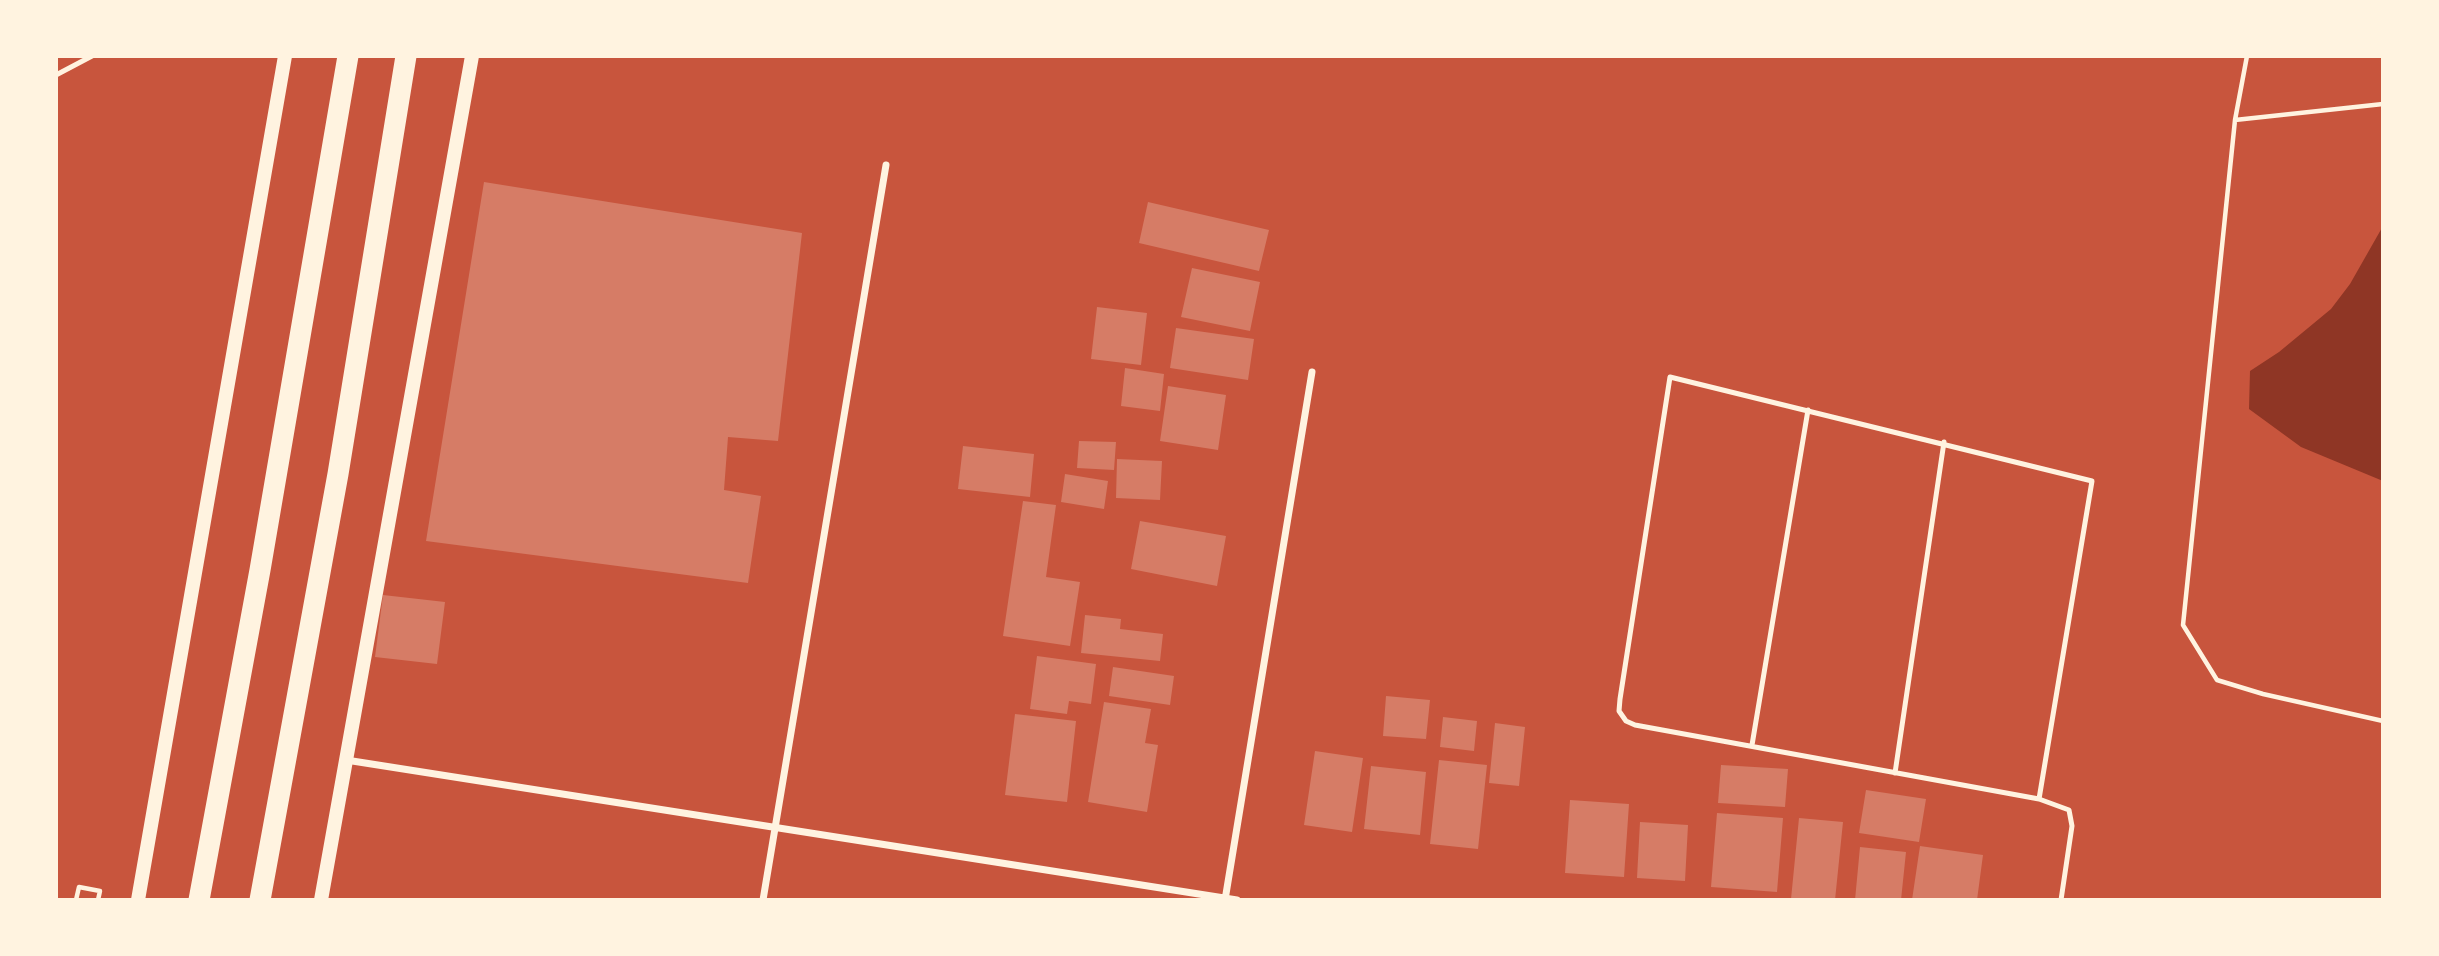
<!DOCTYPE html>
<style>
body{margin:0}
#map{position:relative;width:2439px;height:956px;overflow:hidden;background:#c8553d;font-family:Roboto,sans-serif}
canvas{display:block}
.frame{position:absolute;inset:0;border:58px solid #fff3e0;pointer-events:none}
</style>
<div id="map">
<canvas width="2439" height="956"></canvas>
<div class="frame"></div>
</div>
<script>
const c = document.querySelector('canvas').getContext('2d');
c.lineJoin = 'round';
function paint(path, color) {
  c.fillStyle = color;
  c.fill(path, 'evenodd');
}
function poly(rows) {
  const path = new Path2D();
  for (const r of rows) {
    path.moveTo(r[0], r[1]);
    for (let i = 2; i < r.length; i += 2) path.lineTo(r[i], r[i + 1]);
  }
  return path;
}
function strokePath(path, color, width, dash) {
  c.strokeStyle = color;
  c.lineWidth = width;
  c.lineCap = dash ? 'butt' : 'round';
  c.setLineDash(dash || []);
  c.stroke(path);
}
paint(poly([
 [2383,226,2383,481,2301,447,2249,409,2250,371,2279,352,2331,309,2350,284]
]), '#8f3625');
paint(poly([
 [484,182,802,233,778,441,728,437,724,490,761,496,748,583,426,541],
 [1148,202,1269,230,1259,271,1139,243],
 [1192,268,1260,282,1250,331,1181,317],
 [1097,307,1147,313,1141,365,1091,359],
 [1176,328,1254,339,1248,380,1170,368],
 [1125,368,1164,374,1160,411,1121,406],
 [1168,386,1226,395,1218,450,1160,441],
 [1079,441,1116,442,1114,470,1077,468],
 [963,446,1034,454,1030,497,958,489],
 [1117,459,1162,461,1160,500,1116,498],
 [1065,474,1108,481,1104,509,1061,502],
 [1023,501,1056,505,1046,577,1080,582,1070,646,1003,636],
 [1140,521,1226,536,1217,586,1131,569],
 [383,595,445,602,437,664,375,657],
 [1085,615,1121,619,1120,629,1163,634,1160,661,1081,653],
 [1037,656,1096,664,1091,704,1069,701,1067,714,1030,709],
 [1113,667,1174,676,1170,705,1109,696],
 [1386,696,1430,700,1426,739,1383,736],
 [1104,702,1151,709,1145,743,1158,745,1147,812,1088,802],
 [1015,714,1076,721,1067,802,1005,795],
 [1443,717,1477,721,1474,751,1440,747],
 [1495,723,1525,727,1519,786,1489,783],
 [1315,751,1363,758,1352,832,1304,825],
 [1439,760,1487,765,1478,849,1430,844],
 [1721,765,1788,769,1785,807,1718,803],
 [1371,766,1426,772,1420,835,1364,829],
 [1866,790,1926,799,1919,842,1859,833],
 [1570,800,1629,804,1624,877,1565,873],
 [1717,813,1783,818,1777,892,1711,887],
 [1799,818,1843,822,1835,900,1791,899],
 [1640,822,1688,825,1685,881,1637,878],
 [1920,846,1983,855,1977,900,1912,900],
 [1860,847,1906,852,1901,900,1855,900]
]), '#d67c66');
strokePath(poly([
 [2247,56,2235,120,2183,625,2217,680,2263,694,2383,721],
 [2235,120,2383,104],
 [76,900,79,887,100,891,98,900]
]), '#fff3e0', 4.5);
strokePath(poly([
 [56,75,92,56],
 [1752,745,1808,410],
 [1895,773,1944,442],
 [2039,799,2092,481,1670,377,1620,699,1619,711,1626,721,1635,725,2039,799,2069,810,2072,826,2061,900]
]), '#fff3e0', 5);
strokePath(poly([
 [346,760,1237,900],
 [763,900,886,165],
 [1225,900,1312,372]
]), '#fff3e0', 7);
strokePath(poly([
 [138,900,285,56],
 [321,900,472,56]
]), '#fff3e0', 14);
strokePath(poly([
 [199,900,260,570,348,56],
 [260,900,338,474,406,56]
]), '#fff3e0', 21);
</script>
